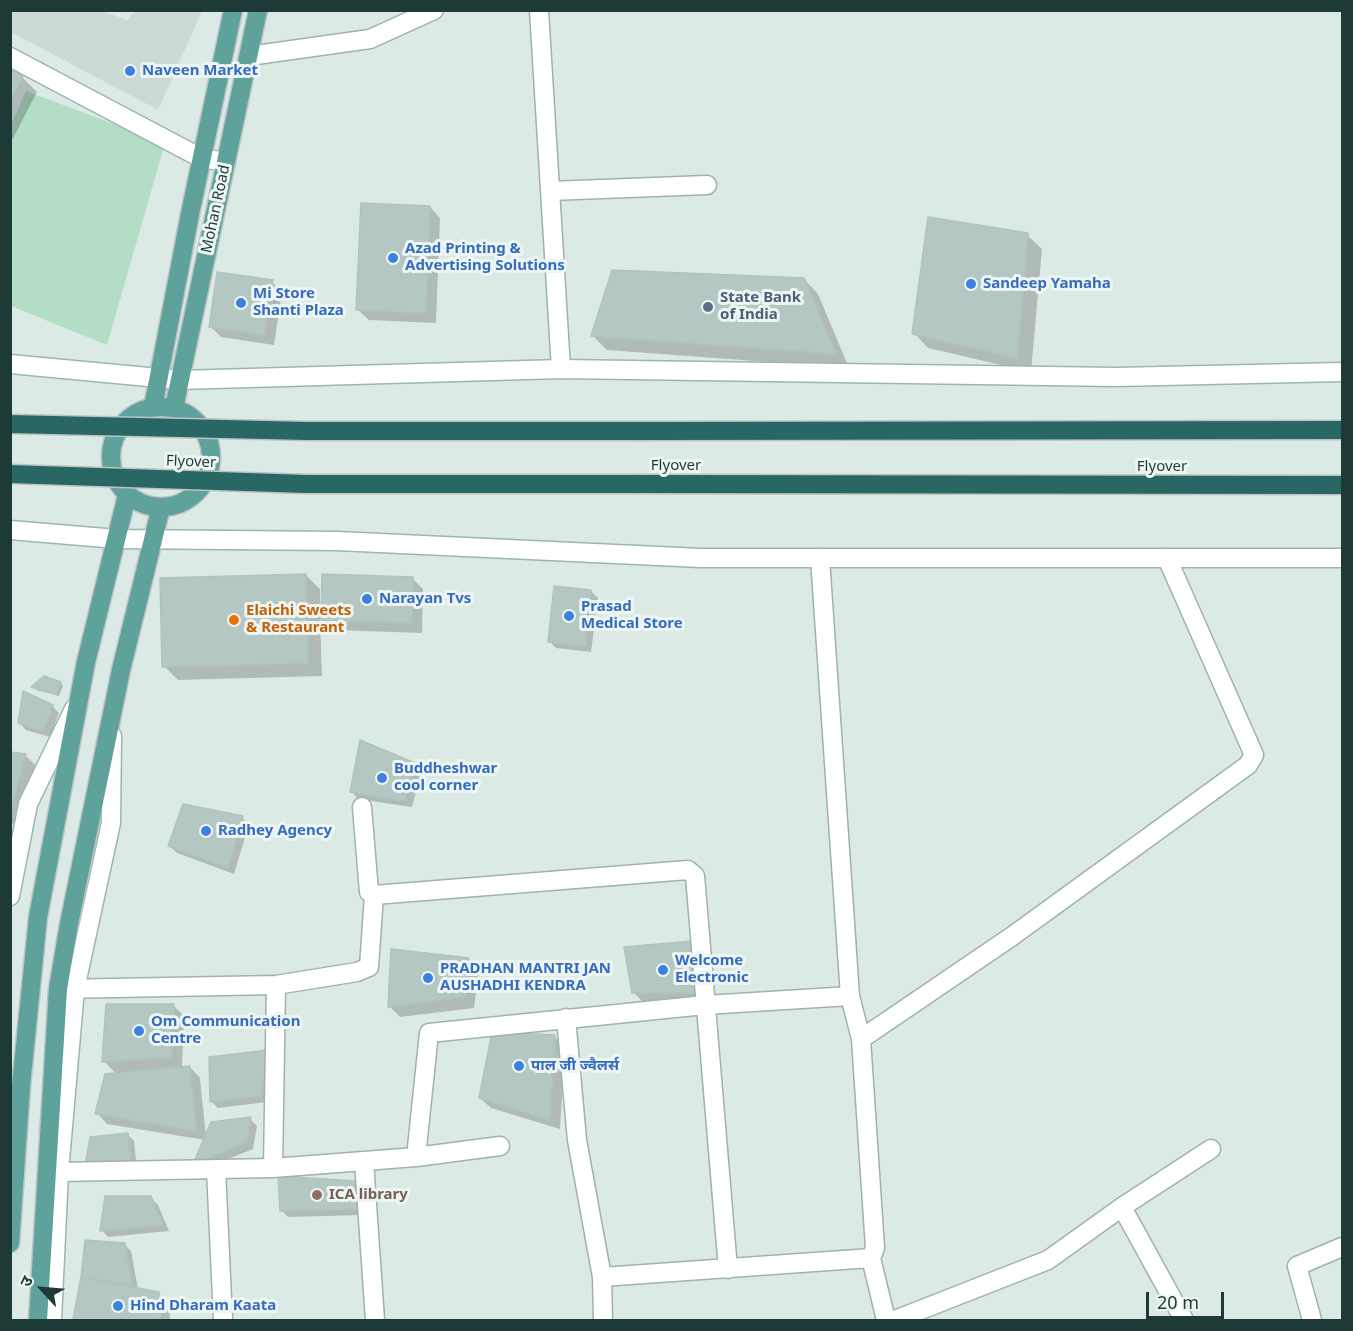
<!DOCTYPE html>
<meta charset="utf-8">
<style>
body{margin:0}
#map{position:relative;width:1353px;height:1331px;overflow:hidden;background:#dceae6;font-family:"Noto Sans","Noto Sans Devanagari",sans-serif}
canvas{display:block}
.frame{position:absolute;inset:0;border:12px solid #1e3a36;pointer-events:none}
.north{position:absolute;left:12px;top:1259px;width:60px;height:60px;-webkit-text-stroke:4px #edf6f3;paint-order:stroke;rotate:296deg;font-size:16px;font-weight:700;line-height:24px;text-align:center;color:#1e3a36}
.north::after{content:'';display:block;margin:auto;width:21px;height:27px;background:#1e3a36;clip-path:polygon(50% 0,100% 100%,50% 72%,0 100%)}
.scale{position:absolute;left:1146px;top:1292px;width:78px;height:27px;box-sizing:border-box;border:3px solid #1e3a36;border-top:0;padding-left:8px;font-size:18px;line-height:21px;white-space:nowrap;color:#1e3a36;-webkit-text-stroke:4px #edf6f3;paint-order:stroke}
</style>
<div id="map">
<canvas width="1353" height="1331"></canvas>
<div class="frame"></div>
<div class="north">उ</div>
<div class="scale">20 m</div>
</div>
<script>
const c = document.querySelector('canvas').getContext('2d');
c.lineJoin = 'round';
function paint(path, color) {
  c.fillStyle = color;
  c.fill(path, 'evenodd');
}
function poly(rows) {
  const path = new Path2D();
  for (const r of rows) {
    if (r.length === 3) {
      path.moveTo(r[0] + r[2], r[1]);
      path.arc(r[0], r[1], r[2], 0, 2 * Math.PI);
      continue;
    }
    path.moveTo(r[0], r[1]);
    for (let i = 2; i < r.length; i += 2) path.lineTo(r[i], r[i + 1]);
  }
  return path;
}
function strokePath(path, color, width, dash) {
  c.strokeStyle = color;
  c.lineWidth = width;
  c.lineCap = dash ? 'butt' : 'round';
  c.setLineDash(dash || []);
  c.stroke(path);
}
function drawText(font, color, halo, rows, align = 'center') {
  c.font = font + ' "Noto Sans","Noto Sans Devanagari",sans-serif';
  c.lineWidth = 6;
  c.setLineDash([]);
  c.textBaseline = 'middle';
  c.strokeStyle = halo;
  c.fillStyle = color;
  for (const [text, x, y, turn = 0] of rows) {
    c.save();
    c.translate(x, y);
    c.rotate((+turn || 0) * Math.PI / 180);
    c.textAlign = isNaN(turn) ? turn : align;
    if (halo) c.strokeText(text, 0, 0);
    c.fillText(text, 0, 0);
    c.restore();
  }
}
paint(poly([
 [10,11,102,11,127,20,135,11,202,11,158,110,11,32]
]), '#cbdad5');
paint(poly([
 [26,91,165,143,107,345,11,306,11,125]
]), '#b3ddc5');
paint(poly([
 [10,71,23,78,37,92,10,144],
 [430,207,440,218,436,323,369,320,358,310],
 [1027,235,1042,249,1031,372,928,348,914,333],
 [804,279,818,294,849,368,607,350,593,336],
 [272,282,282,292,274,345,221,337,210,326],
 [306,575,320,589,320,606,413,579,423,589,422,633,333,630,320,618,322,676,178,680,164,666],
 [591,591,598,598,591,652,556,648,549,641],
 [61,683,63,686,59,696,36,690,34,687],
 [52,706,59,713,50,737,26,730,19,723],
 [10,754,25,755,36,766,20,825,10,823],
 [414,765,421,772,412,807,358,799,352,792],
 [242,818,249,824,234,874,177,853,170,846],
 [626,949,713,1003,644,1003,633,992],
 [468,959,479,970,474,1008,400,1017,389,1006],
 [173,1005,184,1016,182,1068,190,1067,200,1078,206,1137,250,1119,257,1126,253,1149,201,1170,195,1163,205,1140,107,1124,97,1113,116,1074,104,1061],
 [554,1036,565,1047,560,1129,491,1108,480,1098],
 [268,1052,267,1102,218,1108,211,1101],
 [127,1134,134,1141,137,1170,94,1172],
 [354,1183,361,1190,363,1215,288,1217,281,1210],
 [151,1198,158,1205,169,1231,108,1237,102,1230],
 [124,1244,131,1251,138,1289,158,1293,169,1304,170,1320,75,1320,83,1277]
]), '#0003');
const building = poly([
 [10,69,23,76,10,102,10,69],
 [361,203,430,206,426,313,356,310,361,203],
 [928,217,1028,233,1017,358,912,334,928,217],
 [612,270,804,278,836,354,591,336,612,270],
 [217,272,273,280,264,335,209,327,217,272],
 [306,574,308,663,162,667,160,578,306,574],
 [322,574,413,577,412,623,321,620,322,574],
 [554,586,591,590,585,646,548,642,554,586],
 [44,676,61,682,56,694,31,687,44,676],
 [23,691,53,705,43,731,18,723,23,691],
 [360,740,415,763,405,801,350,792,360,740],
 [10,752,26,754,10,812,10,752],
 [183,804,243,816,228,868,168,846,183,804],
 [693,941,703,993,632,993,624,947,693,941],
 [391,949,469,958,464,997,388,1007,391,949],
 [106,1004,174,1004,172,1057,102,1062,106,1004],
 [492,1032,555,1035,550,1120,479,1098,492,1032],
 [269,1050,261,1096,210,1102,209,1057,269,1050],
 [190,1066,196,1131,95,1114,105,1074,190,1066],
 [251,1117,247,1142,193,1164,211,1122,251,1117],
 [128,1133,131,1164,85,1166,90,1137,128,1133],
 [278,1176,355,1181,357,1209,280,1211,278,1176],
 [105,1196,151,1196,163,1225,100,1231,105,1196],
 [85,1240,125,1243,132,1286,81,1277,85,1240],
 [81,1277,159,1292,161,1320,73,1320,81,1277]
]);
paint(building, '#b5c7c2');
strokePath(building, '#afc4be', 1.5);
const street = poly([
 [539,10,561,369],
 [249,56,370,39,434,10],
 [550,191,707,185],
 [820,558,850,996,861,1039,875,1248,871,1258,886,1320],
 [374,895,688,870,695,876,728,1269],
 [60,989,276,985,357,972,369,967,374,895,369,892,362,807],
 [566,1018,577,1140,602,1277,603,1320],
 [861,1039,1011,937,1248,765,1254,755,1167,558],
 [416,1157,429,1033,705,1005,850,996],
 [364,1161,375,1320],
 [273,1168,276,985],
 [216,1169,223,1320],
 [59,1172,273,1168,416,1157,500,1146],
 [1122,1207,1184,1320],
 [602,1277,871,1258],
 [895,1320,1048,1260,1122,1207,1211,1149],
 [1312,1320,1297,1266,1342,1247]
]);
const secondary = poly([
 [10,57,201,158,226,162],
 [10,364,180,380,561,369,1116,377,1342,372],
 [10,530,117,539,337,541,701,558,1342,558],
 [10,896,28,804,74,709],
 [52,1320,59,1172,75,989,111,823,112,736]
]);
const primary = poly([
 [161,457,50],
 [153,407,190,214,233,10],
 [174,408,258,10],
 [10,1243,21,1086,38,917,86,662,127,495],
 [38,1320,58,989,69,924,121,670,161,507]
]);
const highway = poly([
 [641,431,1342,430],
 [636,484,1342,485]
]);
strokePath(street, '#9fb2ae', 21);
strokePath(secondary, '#9bb6b0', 21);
strokePath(primary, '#bcc4c3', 21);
strokePath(highway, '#bcc4c3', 21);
strokePath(street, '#fff', 18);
strokePath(secondary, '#fff', 18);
strokePath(primary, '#5ea29b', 18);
strokePath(highway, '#286764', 18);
const highwayBridge = poly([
 [10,424,308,431,641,431],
 [10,474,306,484,636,484]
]);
strokePath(highwayBridge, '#bcc4c3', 21, []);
strokePath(highwayBridge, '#286764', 18);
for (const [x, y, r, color] of [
 [130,71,6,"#3f7fe0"],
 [393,258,6,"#3f7fe0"],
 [971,284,6,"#3f7fe0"],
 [241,303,6,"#3f7fe0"],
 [708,307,6,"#5c6f8a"],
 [367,599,6,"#3f7fe0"],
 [569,616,6,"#3f7fe0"],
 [234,620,6,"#e8710a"],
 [382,778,6,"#3f7fe0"],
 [206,831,6,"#3f7fe0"],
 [663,970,6,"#3f7fe0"],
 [428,978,6,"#3f7fe0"],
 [139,1031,6,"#3f7fe0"],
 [519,1066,6,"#3f7fe0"],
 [317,1195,6,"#8d6e63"],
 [118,1306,6,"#3f7fe0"]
]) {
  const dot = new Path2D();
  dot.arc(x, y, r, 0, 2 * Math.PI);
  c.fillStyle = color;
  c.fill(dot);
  strokePath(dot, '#edf6f3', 2);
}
drawText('bold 15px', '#366cbe', '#edf6f3', [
 ["Naveen Market",142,71],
 ["Azad Printing &",405,249],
 ["Advertising Solutions",405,266],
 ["Sandeep Yamaha",983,284],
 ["Mi Store",253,294],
 ["Shanti Plaza",253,311],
 ["Narayan Tvs",379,599],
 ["Prasad",581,607],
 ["Medical Store",581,624],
 ["Buddheshwar",394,769],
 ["cool corner",394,786],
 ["Radhey Agency",218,831],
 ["Welcome",675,961],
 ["Electronic",675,978],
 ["PRADHAN MANTRI JAN",440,969],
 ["AUSHADHI KENDRA",440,986],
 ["Om Communication",151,1022],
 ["Centre",151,1039],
 ["पाल जी ज्वैलर्स",531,1066],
 ["Hind Dharam Kaata",130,1306]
], 'left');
drawText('15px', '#1e3a36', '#edf6f3', [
 ["Mohan Road",216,209,-78],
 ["Flyover",191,462,2],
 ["Flyover",676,466],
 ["Flyover",1162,467]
]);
drawText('bold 15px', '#4e5e75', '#edf6f3', [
 ["State Bank",720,298],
 ["of India",720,315]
], 'left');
drawText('bold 15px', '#c56008', '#edf6f3', [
 ["Elaichi Sweets",246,611],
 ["& Restaurant",246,628]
], 'left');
drawText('bold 15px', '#785e54', '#edf6f3', [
 ["ICA library",329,1195]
], 'left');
</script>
